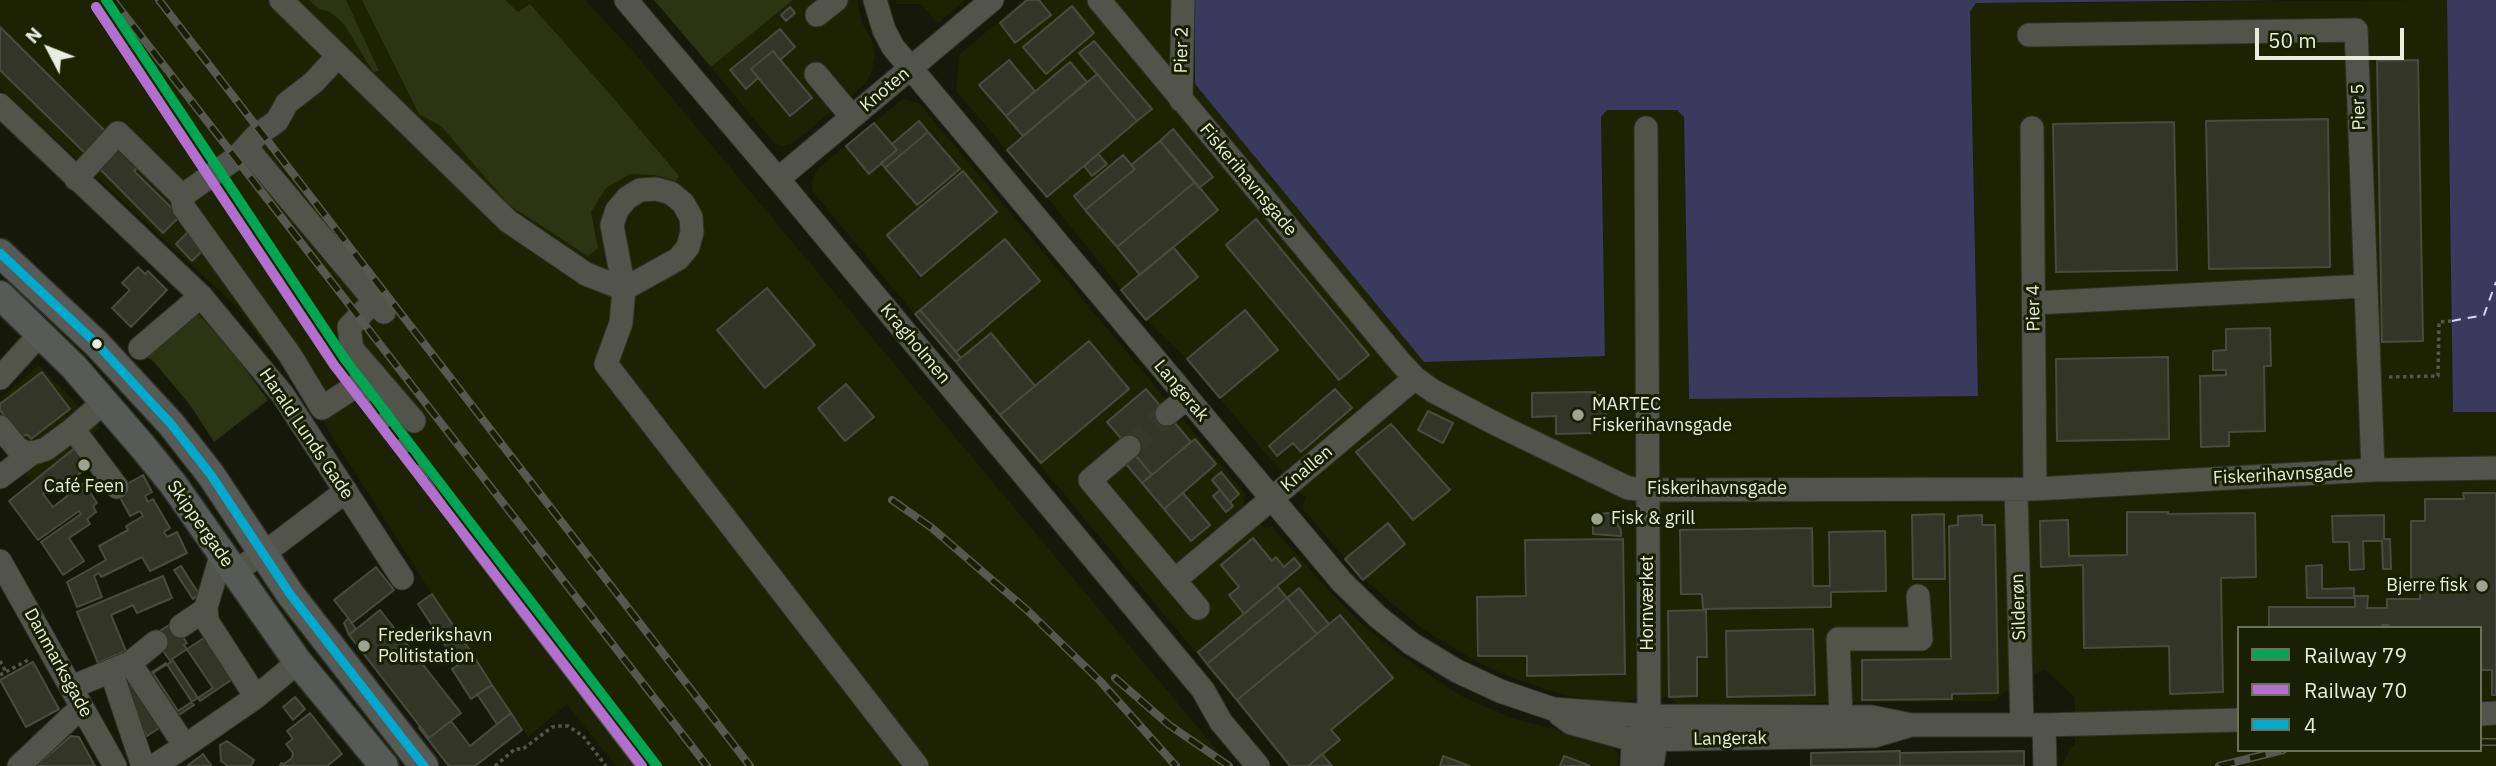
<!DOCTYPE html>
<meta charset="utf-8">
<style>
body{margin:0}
#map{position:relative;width:2496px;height:766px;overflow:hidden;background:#161909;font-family:"IBM Plex Sans",sans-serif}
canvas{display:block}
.legend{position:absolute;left:2237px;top:626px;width:245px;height:126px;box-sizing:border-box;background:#191f03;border:2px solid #6c725a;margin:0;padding:9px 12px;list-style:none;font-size:21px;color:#e9eedc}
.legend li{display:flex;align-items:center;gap:14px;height:35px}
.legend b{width:35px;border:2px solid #6c725a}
.north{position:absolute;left:14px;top:14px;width:70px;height:70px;-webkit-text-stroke:5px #191f03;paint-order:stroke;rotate:312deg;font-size:19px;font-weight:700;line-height:28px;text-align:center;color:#e9eedc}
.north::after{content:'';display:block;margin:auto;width:24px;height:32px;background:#e9eedc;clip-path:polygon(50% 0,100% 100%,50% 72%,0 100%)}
.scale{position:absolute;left:2255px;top:28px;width:149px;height:32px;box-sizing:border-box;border:4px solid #e9eedc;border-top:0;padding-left:9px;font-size:21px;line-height:24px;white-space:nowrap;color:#e9eedc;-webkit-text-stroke:5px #191f03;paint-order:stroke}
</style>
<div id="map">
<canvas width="2496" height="766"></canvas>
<ul class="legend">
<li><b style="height:9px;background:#00a651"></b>Railway 79</li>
<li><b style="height:9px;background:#b36fd0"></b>Railway 70</li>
<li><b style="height:9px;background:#00a9ce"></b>4</li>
</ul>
<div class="north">N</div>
<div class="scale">50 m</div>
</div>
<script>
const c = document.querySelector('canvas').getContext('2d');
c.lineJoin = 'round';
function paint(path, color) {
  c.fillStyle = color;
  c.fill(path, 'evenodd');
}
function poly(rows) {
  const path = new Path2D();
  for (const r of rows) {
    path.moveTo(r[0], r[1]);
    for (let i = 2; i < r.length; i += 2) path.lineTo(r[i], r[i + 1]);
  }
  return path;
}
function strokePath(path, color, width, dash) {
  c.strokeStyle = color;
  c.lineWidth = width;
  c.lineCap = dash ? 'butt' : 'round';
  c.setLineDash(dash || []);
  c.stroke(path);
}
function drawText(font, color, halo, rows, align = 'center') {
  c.font = font + ' "IBM Plex Sans",sans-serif';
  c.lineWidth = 6;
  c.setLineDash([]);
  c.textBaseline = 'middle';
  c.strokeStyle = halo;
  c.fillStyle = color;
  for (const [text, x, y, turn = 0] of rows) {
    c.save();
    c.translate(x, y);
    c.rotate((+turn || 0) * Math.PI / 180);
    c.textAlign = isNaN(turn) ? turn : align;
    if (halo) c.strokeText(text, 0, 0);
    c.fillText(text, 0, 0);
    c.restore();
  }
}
paint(poly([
 [0,0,585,0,631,49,1230,766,616,766,567,704,528,737,432,594,314,408,235,305,0,88],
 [793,0,857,0,862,23,872,40,875,56,871,74,865,84,793,143,783,146,774,143,711,67],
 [895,0,965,0,938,23,921,4,896,4],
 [1024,0,1195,0,1195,84,1605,356,1601,117,1607,110,1677,110,1684,116,1689,399,1978,395,1970,11,1977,3,2447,0,2453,411,2496,412,2496,766,2062,766,2070,748,2075,744,2075,698,2045,669,2004,692,1995,701,1679,705,1669,697,1628,700,1617,706,1557,693,1508,676,1475,661,1423,629,1363,579,1302,508,1306,498,1262,449,1187,359,1146,320,1047,197,956,91,960,54],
 [2239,628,2480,628,2480,750,2239,750],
 [903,99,919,103,1245,494,1243,505,1264,528,1272,527,1330,592,1364,626,1403,657,1461,696,1514,719,1607,742,1613,746,1618,754,1617,766,1290,766,813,192,812,181,817,169],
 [39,365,100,428,31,482,0,441,0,399]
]), '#1d2302');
paint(poly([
 [309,0,346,0,379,71,373,72,344,24,330,12,319,9],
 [362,0,505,0,518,12,530,4,609,93,679,176,676,181,655,175,630,174,606,188,591,212,598,248,588,256,509,205,441,126,419,114],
 [654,0,793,0,711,67],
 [198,314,228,346,268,400,214,442,190,405,154,362,144,354]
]), '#2c3413');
paint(poly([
 [1195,0,2288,0,1976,3,1970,12,1978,396,1689,399,1684,117,1677,110,1607,110,1601,117,1605,356,1424,362,1195,84],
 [2447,0,2496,0,2496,412,2453,412]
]), '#393a5d');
strokePath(poly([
 [2452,321,2484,315,2496,282]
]), '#d7daf6', 2, [9, 7]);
const building = poly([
 [1027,0,1039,0,1051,15,1015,43,1000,23,1027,0],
 [1072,6,1094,33,1046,74,1023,47,1072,6],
 [790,7,795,13,786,21,781,15,790,7],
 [0,27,108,134,87,155,0,70,0,27],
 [780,29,795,47,780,60,773,51,751,69,758,78,746,89,730,70,780,29],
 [1094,41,1152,109,1137,121,1079,53,1094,41],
 [773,51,812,98,790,116,751,69,773,51],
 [1009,60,1035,91,1006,116,979,85,1009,60],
 [2418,60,2423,341,2382,342,2377,61,2418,60],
 [1070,62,1087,82,1023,136,1006,116,1070,62],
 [1097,74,1137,121,1047,197,1007,150,1097,74],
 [2328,119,2330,267,2209,269,2206,121,2328,119],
 [919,121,928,132,885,168,881,163,897,150,892,144,919,121],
 [2174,122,2177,270,2056,272,2053,124,2174,122],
 [874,123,897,150,869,174,846,146,874,123],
 [1173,129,1213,177,1199,188,1160,141,1173,129],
 [928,132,960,169,917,205,885,168,928,132],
 [1160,141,1195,182,1117,247,1085,210,1135,169,1131,165,1160,141],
 [120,148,139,166,134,171,180,216,163,233,100,169,120,148],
 [1098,154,1107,164,1092,176,1084,166,1098,154],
 [1123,155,1135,169,1085,210,1074,196,1123,155],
 [963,171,997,212,921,276,887,235,963,171],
 [1195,182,1218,210,1140,275,1117,247,1195,182],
 [1256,219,1369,355,1339,380,1226,245,1256,219],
 [192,228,208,245,192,261,176,244,192,228],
 [1005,239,1040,281,956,352,920,310,1005,239],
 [1173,247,1198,277,1146,320,1121,290,1173,247],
 [138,267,145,274,148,271,167,290,131,327,112,308,130,290,122,283,138,267],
 [767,288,815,345,765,388,717,330,767,288],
 [920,310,961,358,956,362,915,314,920,310],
 [1245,310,1278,350,1220,398,1187,359,1245,310],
 [2270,328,2271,366,2264,366,2265,431,2229,432,2229,446,2201,447,2200,376,2226,375,2226,370,2213,370,2213,351,2226,350,2226,329,2270,328],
 [991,333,1035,386,1000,415,956,362,991,333],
 [1089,341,1129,389,1041,463,1000,415,1089,341],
 [2168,357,2169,439,2057,441,2056,359,2168,357],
 [42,372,70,409,31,439,27,434,21,438,0,410,0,404,42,372],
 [846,384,874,417,845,441,818,408,846,384],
 [1146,389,1191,442,1152,475,1107,422,1146,389],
 [1335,389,1352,408,1301,452,1293,443,1277,456,1269,446,1335,389],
 [1595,392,1595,395,1605,395,1606,422,1595,422,1595,433,1556,434,1556,416,1532,417,1532,393,1595,392],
 [1428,411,1453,423,1443,443,1418,430,1428,411],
 [1391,424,1450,490,1413,520,1356,452,1391,424],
 [1195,439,1216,464,1164,509,1142,483,1195,439],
 [76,447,90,466,60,488,56,484,43,494,53,507,84,483,97,503,93,506,96,512,87,519,90,524,69,538,84,561,63,575,41,542,81,514,79,511,38,540,9,501,76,447],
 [1136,456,1152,475,1142,483,1126,464,1136,456],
 [1221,472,1239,494,1230,502,1212,480,1221,472],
 [143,475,152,492,145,496,148,502,153,499,170,528,164,532,167,537,177,532,187,553,150,571,142,557,101,577,99,573,94,576,102,597,77,607,67,582,106,560,99,546,128,530,126,526,143,516,140,511,130,516,116,490,143,475],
 [1220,490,1233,506,1226,512,1213,496,1220,490],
 [1183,493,1210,525,1191,541,1164,509,1183,493],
 [2463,493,2496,493,2496,695,2492,695,2492,670,2480,670,2480,628,2388,628,2388,625,2382,625,2382,628,2269,628,2269,607,2355,607,2355,596,2368,596,2367,608,2387,608,2387,599,2420,599,2420,588,2411,588,2411,521,2425,521,2425,499,2464,499,2463,493],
 [2127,512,2168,512,2168,514,2255,513,2256,577,2221,578,2223,692,2170,694,2169,646,2084,648,2083,565,2041,567,2040,521,2068,520,2069,556,2127,555,2127,512],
 [1611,513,1621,530,1621,536,1593,534,1593,514,1611,513],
 [1944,514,1945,579,1913,579,1912,515,1944,514],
 [1982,515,1982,525,1995,525,1998,693,1952,694,1952,699,1862,700,1862,660,1951,659,1949,526,1958,525,1958,516,1982,515],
 [2384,515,2384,539,2390,539,2391,569,2383,569,2382,541,2363,541,2364,569,2350,570,2349,542,2333,542,2332,516,2384,515],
 [1388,523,1405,544,1363,580,1345,559,1388,523],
 [1812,528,1813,586,1830,586,1829,532,1885,531,1886,591,1831,592,1831,607,1703,609,1702,594,1681,594,1680,530,1812,528],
 [1253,538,1272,561,1276,557,1284,567,1294,558,1301,566,1244,614,1229,595,1239,587,1221,565,1253,538],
 [1623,539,1625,674,1527,676,1527,656,1478,656,1477,597,1526,596,1525,540,1623,539],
 [2322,565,2322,589,2354,588,2354,598,2307,598,2306,566,2322,565],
 [181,566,199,594,193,599,174,570,181,566],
 [376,567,394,590,352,623,334,600,376,567],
 [163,576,172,598,137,613,133,605,111,615,126,651,98,663,77,612,163,576],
 [1277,586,1287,598,1207,664,1198,652,1277,586],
 [1299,588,1329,624,1317,634,1287,598,1299,588],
 [432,594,473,655,458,665,418,604,432,594],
 [1287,598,1317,634,1237,700,1207,664,1287,598],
 [380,610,461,713,429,738,349,635,380,610],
 [1706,610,1707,657,1697,657,1697,696,1669,697,1668,611,1706,610],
 [1340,615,1393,678,1331,730,1340,740,1308,766,1290,766,1237,700,1340,615],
 [348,618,356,629,349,635,344,623,348,618],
 [177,620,181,634,187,643,184,645,213,688,178,711,153,673,171,662,152,636,177,620],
 [219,628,246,670,200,701,172,659,219,628],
 [1813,629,1815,695,1727,697,1726,631,1813,629],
 [473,655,492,685,471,699,452,669,473,655],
 [33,662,59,709,26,727,0,680,33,662],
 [166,663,194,705,147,736,119,693,166,663],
 [492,685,511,713,497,724,477,694,492,685],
 [295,697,305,709,293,720,283,707,295,697],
 [310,713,342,754,327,766,280,766,281,763,284,764,292,758,293,753,286,744,293,739,287,731,310,713],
 [511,713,522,730,475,766,449,766,419,728,420,726,429,738,451,721,470,746,511,713],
 [71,736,79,737,95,766,36,766,71,736],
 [227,741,254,760,251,766,228,766,221,761,220,745,227,741],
 [1900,751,1900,766,1811,766,1811,753,1900,751],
 [2024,751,2024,766,1900,766,1900,753,2024,751],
 [203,754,211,765,210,766,187,766,203,754],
 [1322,754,1332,766,1308,766,1322,754],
 [1443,756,1470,766,1440,766,1443,756],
 [1564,756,1567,757,1590,766,1560,766,1564,756]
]);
paint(building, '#333627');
strokePath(building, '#484b3e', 2);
strokePath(poly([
 [1129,447,1167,414]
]), '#363929', 23, [23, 11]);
const minor = poly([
 [281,0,508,221,586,274,624,289],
 [626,0,778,179,1203,690,1221,722,1258,766],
 [875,0,884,30,893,47,1342,582,1378,617,1412,644,1457,671,1500,691,1553,709,1649,716,1872,717,1911,725,2044,725,2239,720],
 [1099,0,1401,363,1415,378,1433,391,1498,425,1628,488,1648,490,2035,489,2373,470,2496,468],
 [817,15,836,0],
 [2029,35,2356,30,2373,470],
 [816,74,852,117],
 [1181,100,1183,0],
 [0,105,201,296,283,395,402,578],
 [1646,128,1649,716,1656,741,1652,766],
 [2032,128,2035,489],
 [246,147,384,312],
 [76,179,118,133,182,196,184,208,290,355,322,408,374,374],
 [778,179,992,0],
 [182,196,236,158,256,136,277,121,287,103,314,82,338,56],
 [624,289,678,259,688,247,692,232,691,217,683,203,671,193,656,189,640,190,627,198,617,210,612,225,624,289,621,323,606,364,917,766],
 [374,301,349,327,352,349,414,421],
 [2034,303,2366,286],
 [140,348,201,296],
 [0,378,41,333],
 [1167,414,1187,398],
 [0,427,18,449,27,453,37,452,46,449,73,429,105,401],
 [73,429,117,487],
 [1129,447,1090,480,1198,608],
 [0,477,31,454],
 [2016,489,2022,725],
 [222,553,206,607,207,621,256,697,298,662],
 [0,561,115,766],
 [234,572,275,545,346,491],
 [1175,580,1415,378],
 [181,626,206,609],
 [130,663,156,642],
 [111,671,143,766],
 [72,687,130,663,185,746,154,766],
 [2480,714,2496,713],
 [1560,715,1571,723,1633,740,1874,736,1908,726],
 [1841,716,1838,639,1921,639,1918,596],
 [2044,725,2045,766],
 [185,746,256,697],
 [19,766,72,716,83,709],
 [1632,766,1633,740,1641,728]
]);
const major = poly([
 [0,253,97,344,171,424,211,475,290,594,424,766],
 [0,295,74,367,143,447,173,484,298,662,384,766]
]);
strokePath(minor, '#2f3228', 25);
strokePath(major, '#2f3228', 31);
strokePath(poly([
 [2389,377,2438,376,2439,322,2452,321],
 [0,661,6,672],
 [0,675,30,659],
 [495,766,515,749,523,749,552,727,560,726,568,726,583,736,606,766]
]), '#53564a', 3.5, [3.5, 3.5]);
strokePath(minor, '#525449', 23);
strokePath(major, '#575a55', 28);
const rail = poly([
 [113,0,707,766],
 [159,0,750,766],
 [318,320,467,541,639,766],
 [892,500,932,528,1028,611,1100,681,1176,766],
 [1115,678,1169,725,1229,766],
 [2480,742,2496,742],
 [2219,766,2283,750]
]);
strokePath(rail, '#57594e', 8);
strokePath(rail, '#191f03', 5, [16]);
strokePath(poly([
 [0,253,97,344,171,424,211,475,290,594,424,766]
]), '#00a9ce', 9);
strokePath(poly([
 [106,0,344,358,657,766]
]), '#00a651', 10);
strokePath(poly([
 [96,7,334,365,642,766]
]), '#b36fd0', 10);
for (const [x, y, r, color] of [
 [97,344,6,"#e9eedc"],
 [1578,415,7,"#9fa392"],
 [84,465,7,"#9fa392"],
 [1597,519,7,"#9fa392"],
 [2482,586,7,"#9fa392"],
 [364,646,7,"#9fa392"]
]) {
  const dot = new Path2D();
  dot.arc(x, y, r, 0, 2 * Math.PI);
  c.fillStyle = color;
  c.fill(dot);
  strokePath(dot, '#191f03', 2.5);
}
drawText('18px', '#e9eedc', '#191f03', [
 ["Pier 2",1182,50,-89],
 ["Knoten",885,90,-40],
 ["Pier 5",2359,107,-92],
 ["Fiskerihavnsgade",1248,180,50],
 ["Pier 4",2034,308,-91],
 ["Kragholmen",915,344,50],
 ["Langerak",1181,391,50],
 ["Harald Lunds Gade",306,434,56],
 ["Knallen",1307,469,-40],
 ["Fiskerihavnsgade",2283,475,-3],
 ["Fiskerihavnsgade",1717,489],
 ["Skippergade",200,524,55],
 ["Hornværket",1648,603,-90],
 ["Silderøn",2019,607,-92],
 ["Danmarksgade",58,663,61],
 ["Langerak",1730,739,-1]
]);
drawText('18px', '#e9eedc', '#191f03', [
 ["MARTEC",1592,405],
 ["Fiskerihavnsgade",1592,426],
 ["Café Feen",84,487,"center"],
 ["Fisk & grill",1611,519],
 ["Bjerre fisk",2468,586,"right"],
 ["Frederikshavn",378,636],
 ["Politistation",378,657]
], 'left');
</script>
